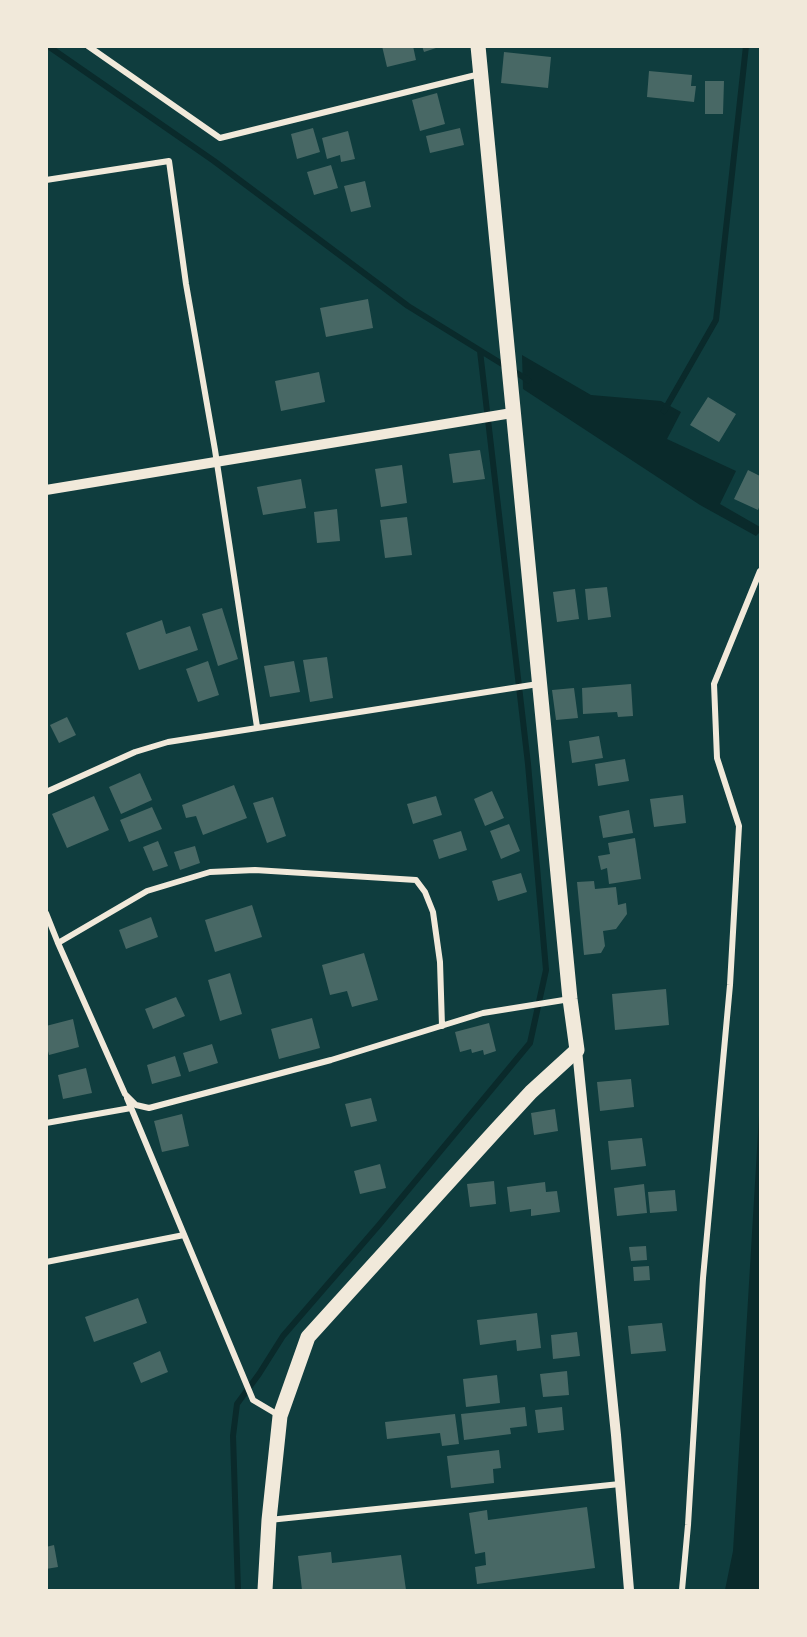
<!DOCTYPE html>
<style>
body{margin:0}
#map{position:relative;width:807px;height:1637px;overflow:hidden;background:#0f3d3e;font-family:Manrope,sans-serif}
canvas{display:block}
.frame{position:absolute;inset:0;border:48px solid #f1e9da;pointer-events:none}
</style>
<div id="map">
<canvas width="807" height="1637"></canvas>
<div class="frame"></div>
</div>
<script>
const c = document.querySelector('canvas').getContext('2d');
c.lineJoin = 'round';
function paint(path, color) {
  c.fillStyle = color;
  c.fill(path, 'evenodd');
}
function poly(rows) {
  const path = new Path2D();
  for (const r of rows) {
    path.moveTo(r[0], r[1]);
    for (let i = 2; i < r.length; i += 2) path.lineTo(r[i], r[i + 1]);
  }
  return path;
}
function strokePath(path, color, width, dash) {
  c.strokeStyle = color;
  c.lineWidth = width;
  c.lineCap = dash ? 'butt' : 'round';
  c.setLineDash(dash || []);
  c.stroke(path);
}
paint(poly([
 [522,355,591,395,661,401,681,412,667,439,736,471,720,504,760,527,760,532,756,536,700,505,523,389],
 [760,1065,760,1590,725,1590,733,1551,760,1099]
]), '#0a2a2b');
strokePath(poly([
 [48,46,214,161,408,306,528,380],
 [664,411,716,320,746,46],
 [238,1590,233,1436,237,1404,259,1374,283,1336,379,1225,530,1043,546,970,528,764,480,351]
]), '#0a2a2b', 6);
paint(poly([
 [382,46,413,46,416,60,387,67],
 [422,46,439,46,439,47,424,52],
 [504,52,551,57,548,88,501,83],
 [649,71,692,75,691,86,696,86,694,102,647,97],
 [705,81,724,81,723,114,705,114],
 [437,93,445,124,420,131,412,100],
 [313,128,320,152,297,159,291,134],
 [460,128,464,145,430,153,426,136],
 [348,131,355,159,341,162,340,155,327,159,322,138],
 [331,165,338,188,314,195,307,172],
 [365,181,371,207,351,212,344,186],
 [368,299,373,328,326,337,320,308],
 [319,372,325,402,281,411,275,381],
 [708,397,736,414,719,442,690,425],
 [480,450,485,479,453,483,449,454],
 [402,465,407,503,381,507,375,469],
 [748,470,760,476,760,505,758,510,734,499],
 [301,479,306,508,263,515,257,487],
 [337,509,340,541,317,543,314,512],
 [407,517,412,555,385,558,380,520],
 [607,587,611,617,588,620,585,589],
 [575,589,579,619,557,622,553,592],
 [222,608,238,659,218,666,202,614],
 [162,620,166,634,190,626,198,650,139,670,126,633],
 [327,657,333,698,310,702,303,660],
 [208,661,219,695,198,702,186,669],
 [294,661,300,692,270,697,264,666],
 [631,684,633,716,618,717,617,712,583,714,582,688],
 [574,688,578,718,556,720,552,690],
 [67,717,76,735,59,743,50,725],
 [599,736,603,758,572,763,569,741],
 [625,759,629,781,598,786,595,764],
 [140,773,152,800,121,814,109,787],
 [234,785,247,818,203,835,196,816,186,818,182,805],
 [492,791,504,818,485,826,474,799],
 [683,795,686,823,654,827,650,799],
 [94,796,109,830,67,848,52,814],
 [436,796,442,815,413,824,407,804],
 [273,797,286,836,267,843,253,803],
 [152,807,162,829,129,842,120,820],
 [629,810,633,833,603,838,599,816],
 [509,824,520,851,501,859,490,831],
 [461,831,467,850,439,859,433,840],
 [635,838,641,879,609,884,607,868,601,870,598,856,610,854,608,843],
 [158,841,168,866,153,871,143,847],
 [195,846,200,863,180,870,174,852],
 [521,873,527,892,498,901,492,881],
 [594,881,595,889,616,887,618,905,626,903,627,914,616,929,603,931,605,946,601,953,584,955,577,882],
 [252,905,262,937,215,952,205,920],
 [151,917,158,937,126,949,119,930],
 [364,953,378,1000,352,1007,347,991,330,995,322,965],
 [230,973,242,1014,220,1021,208,980],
 [666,989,669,1025,615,1030,612,994],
 [176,997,185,1016,153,1029,145,1009],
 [312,1018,320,1048,279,1059,271,1029],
 [73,1019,79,1047,49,1055,46,1043,46,1026],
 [489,1023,496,1051,484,1055,483,1050,472,1053,471,1049,460,1052,455,1032],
 [212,1044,218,1063,189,1072,183,1053],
 [175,1056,181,1076,152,1084,147,1065],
 [86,1068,92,1093,63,1099,58,1075],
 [631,1079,634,1107,600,1111,597,1082],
 [371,1098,377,1121,351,1127,345,1104],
 [555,1109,558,1131,534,1135,531,1113],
 [182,1114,189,1146,162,1152,154,1121],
 [642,1138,646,1166,611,1170,608,1141],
 [380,1164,386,1188,360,1194,354,1171],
 [494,1181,496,1204,470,1207,467,1184],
 [545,1182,546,1192,557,1191,560,1212,531,1216,531,1209,510,1212,507,1187],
 [644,1184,647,1213,617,1216,614,1188],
 [675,1190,677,1211,650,1213,648,1192],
 [646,1246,647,1260,631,1261,629,1247],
 [649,1266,650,1280,634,1281,633,1267],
 [138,1298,147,1323,94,1342,85,1317],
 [537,1313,541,1348,517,1351,516,1340,480,1345,477,1320],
 [662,1323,666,1351,631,1354,628,1326],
 [577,1332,580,1356,553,1359,551,1335],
 [160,1351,168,1372,141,1383,133,1363],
 [567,1371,569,1395,543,1397,540,1374],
 [497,1375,500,1403,466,1407,463,1379],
 [525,1407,527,1426,510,1428,511,1434,464,1440,461,1414],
 [562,1407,564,1430,538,1433,535,1410],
 [455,1414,459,1444,442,1446,440,1433,387,1439,385,1422],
 [499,1450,501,1468,493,1469,494,1483,451,1488,447,1456],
 [587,1507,595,1568,477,1584,475,1567,486,1565,485,1552,475,1554,469,1513,487,1510,488,1520],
 [54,1545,58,1567,46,1569,46,1547],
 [331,1552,332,1563,401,1555,406,1590,302,1590,298,1556]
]), '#486865');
strokePath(poly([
 [88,46,220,138,480,74],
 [46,180,169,161,186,284,215,450,257,727],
 [46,792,135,752,168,742,538,684],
 [46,913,58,943,125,1094,136,1105,149,1108,331,1060,483,1013,570,999],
 [58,943,147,891,210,872,255,870,416,880,425,892,433,912,440,962,442,1026],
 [127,1098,253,1400,280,1416],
 [46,1123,131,1108],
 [46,1262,184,1235],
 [269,1520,620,1484],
 [682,1590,688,1525,703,1278,730,985,739,826,717,758,714,684,760,571]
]), '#f1e9da', 6);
strokePath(poly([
 [46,490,512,413],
 [577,1050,616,1435,629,1590]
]), '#f1e9da', 10);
strokePath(poly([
 [265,1590,269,1520,280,1416,308,1337,495,1131,531,1092,577,1050,570,999,478,46]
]), '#f1e9da', 15);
</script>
